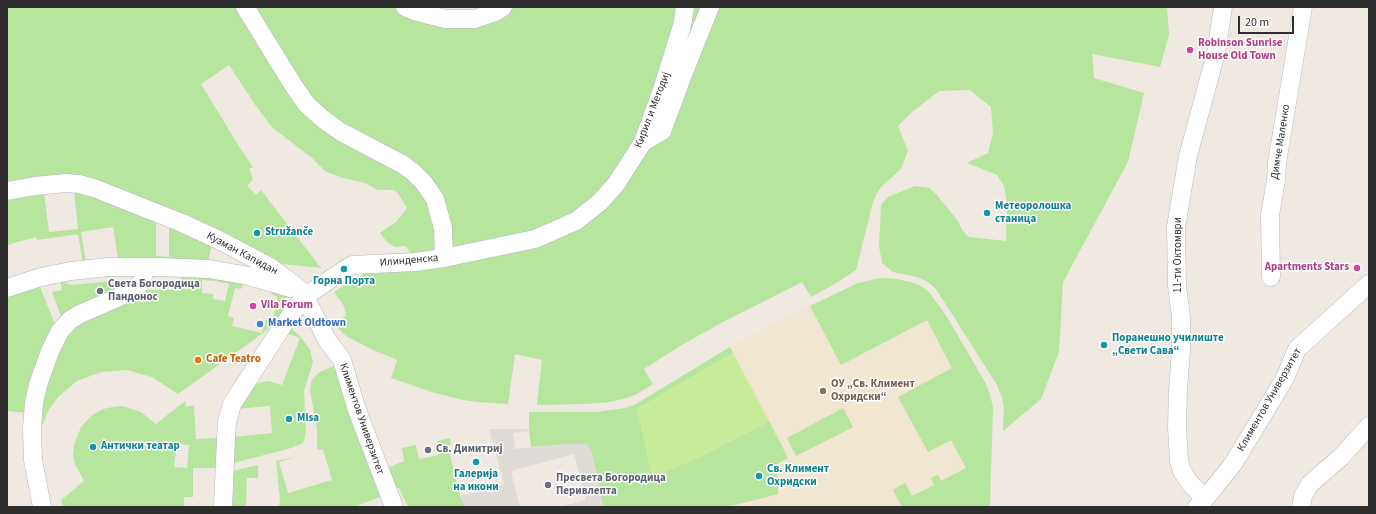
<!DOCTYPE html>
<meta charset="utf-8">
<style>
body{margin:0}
#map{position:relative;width:1376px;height:514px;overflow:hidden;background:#efe9e1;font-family:"Source Sans 3",sans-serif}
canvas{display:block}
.frame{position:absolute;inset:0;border:8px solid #2e2e2e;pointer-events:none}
.scale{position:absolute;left:1238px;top:16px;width:56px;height:18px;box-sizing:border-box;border:2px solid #2e2e2e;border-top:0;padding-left:5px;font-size:12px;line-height:14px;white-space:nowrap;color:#2e2e2e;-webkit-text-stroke:3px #fff;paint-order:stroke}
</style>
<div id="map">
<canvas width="1376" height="514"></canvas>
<div class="frame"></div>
<div class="scale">20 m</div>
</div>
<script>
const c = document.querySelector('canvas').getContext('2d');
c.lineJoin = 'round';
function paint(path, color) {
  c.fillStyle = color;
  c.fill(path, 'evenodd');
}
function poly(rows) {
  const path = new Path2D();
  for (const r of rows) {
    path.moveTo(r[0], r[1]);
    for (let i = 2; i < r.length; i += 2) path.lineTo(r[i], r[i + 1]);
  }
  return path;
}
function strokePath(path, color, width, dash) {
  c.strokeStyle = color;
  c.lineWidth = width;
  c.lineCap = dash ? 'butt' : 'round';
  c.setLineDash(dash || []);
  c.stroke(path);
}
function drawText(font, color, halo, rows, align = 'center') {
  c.font = font + ' "Source Sans 3",sans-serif';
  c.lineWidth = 3;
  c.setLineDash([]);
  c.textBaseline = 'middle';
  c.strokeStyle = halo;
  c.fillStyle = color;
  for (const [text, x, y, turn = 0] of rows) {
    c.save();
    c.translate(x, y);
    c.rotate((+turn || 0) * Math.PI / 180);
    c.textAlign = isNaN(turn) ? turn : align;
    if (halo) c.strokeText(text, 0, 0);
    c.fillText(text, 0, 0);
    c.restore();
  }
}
paint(poly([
 [890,278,916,283,925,288,932,295,947,317,988,388,993,408,990,507,747,507,746,503,727,507,658,507,703,363,733,345,836,293,865,281,876,279]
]), '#f0e6d1');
paint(poly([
 [7,7,405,7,445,19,503,7,1167,7,1169,35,1160,67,1092,54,1094,78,1144,93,1128,162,1063,282,1059,352,1041,399,1003,431,1004,406,1001,395,997,385,936,289,928,282,917,277,893,272,882,263,879,246,881,205,888,197,915,186,929,188,937,195,958,221,962,230,969,237,1006,241,1007,204,1004,186,997,175,967,163,988,153,993,133,991,107,970,90,939,91,912,112,898,126,908,151,901,169,882,186,877,193,873,202,856,270,838,282,811,297,802,282,721,323,680,346,644,369,653,384,637,394,627,398,610,402,584,404,537,405,542,360,515,354,508,404,478,402,463,400,435,393,391,378,397,360,371,349,346,336,337,327,336,325,337,321,346,316,344,306,334,292,355,278,385,264,415,262,406,246,395,247,387,242,380,233,396,222,407,208,397,192,392,190,378,190,365,183,343,178,325,171,313,159,272,127,256,106,229,65,201,84,240,148,253,167,249,169,253,179,247,186,256,195,261,190,321,268,282,264,179,214,126,191,102,182,7,184],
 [74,189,86,191,104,198,213,240,208,262,156,260,97,262,118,258,113,227,81,232,86,263,44,270,83,263,78,234,37,240,36,237,7,245,7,201,44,193,49,232,78,229],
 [156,223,169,224,169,257,156,256],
 [182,273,243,283,241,289,235,288,228,316,234,318,232,326,262,333,266,320,272,321,278,297,271,294,273,288,286,295,288,300,287,305,279,319,262,334,178,394,152,377,127,370,101,372,77,381,59,396,49,409,37,438,48,369,66,339,79,324,148,290,181,290],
 [202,280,215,281,229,284,225,301,213,299,213,294,202,293],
 [881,278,897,279,910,282,921,286,929,292,947,317,985,382,990,394,993,408,990,507,902,507,893,490,905,483,912,496,934,485,931,478,938,475,941,481,966,468,951,440,928,452,898,397,952,368,927,320,841,365,810,306,858,283],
 [134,279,63,321,52,292,62,290,60,281,71,285],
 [39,284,56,327,27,413,7,411,7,295],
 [290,328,300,336,310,350,313,362,304,391,306,431,304,440,303,443,291,448,234,463,233,437,272,433,270,406,236,409,258,383,268,381,282,385,300,338,286,333],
 [730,347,733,353,637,409,700,457,769,421,788,458,777,464,778,494,727,507,603,507,595,469,588,445,584,444,531,447,529,429,529,412,596,412,625,408,636,404],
 [338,364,383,496,354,507,279,507,280,499,276,461,295,457,279,462,288,493,332,480,323,449,317,450,317,430,310,390,311,383,313,378,320,372],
 [185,401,186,407,194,405,196,439,219,438,217,468,193,468,193,497,184,497,184,507,63,507,61,500,84,481,75,464,73,455,74,445,81,427,91,416,103,409,113,407,122,406,141,412,156,424],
 [177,444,189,445,187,468,174,467],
 [843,408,853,427,796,456,787,438],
 [450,438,451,444,448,446,460,496,466,507,408,507,399,488,391,490,385,469,404,461,402,448,416,445,419,459,439,455,437,441],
 [258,465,258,478,247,478,246,507,230,507,232,471]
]), '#b6e59e');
paint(poly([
 [733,353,769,421,700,457,652,478,637,409]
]), '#c9ec9a');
paint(poly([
 [490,429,529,429,529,431,513,433,515,449,566,444,584,444,588,445,592,452,603,507,558,507,586,500,574,454,511,471,520,507,466,507,460,496,504,484,492,439,490,438]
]), '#dfdcd8');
const minor = poly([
 [405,7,414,11,445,19,475,19,495,12,503,7],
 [643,142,662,131,682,77,710,7],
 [7,191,35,186,66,183,79,184,94,188,182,223,217,239,270,267,302,291,327,340,342,360,357,410,394,507],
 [444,258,535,239,576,221,600,202,616,184,643,142,662,90,682,26,685,7],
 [1271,277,1270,215,1276,180,1277,163,1303,7],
 [7,288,41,277,71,271,108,267,160,267,209,269,249,276,291,288],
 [1205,499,1189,482,1182,471,1179,461,1177,427,1178,390,1181,350,1181,317,1177,286,1176,227,1188,156,1216,53,1223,7],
 [42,507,33,460,32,429,34,403,38,385,50,351,60,331,70,320,80,314,117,298,136,288,142,281,145,267],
 [223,507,226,438,227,422,232,404,282,327,305,296,352,265,415,262,444,258,443,228,438,210,435,199,424,183,413,172,402,164,341,132,323,119,307,105,295,88,245,7],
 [1197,507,1205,499,1233,464,1285,378,1297,349,1369,284],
 [1301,507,1303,496,1310,484,1341,457,1369,426]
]);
strokePath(minor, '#b4b7c1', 19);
strokePath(minor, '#fff', 18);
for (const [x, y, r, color] of [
 [1190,50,4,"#d1479c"],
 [987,213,4,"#0f9aa8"],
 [257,233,4,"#0f9aa8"],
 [1357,268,4,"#d1479c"],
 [344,269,4,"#0f9aa8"],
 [100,291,4,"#6b7280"],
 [253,306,4,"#d1479c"],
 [260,324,4,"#3f7fe0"],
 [1104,345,4,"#0f9aa8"],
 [198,360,4,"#e8710a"],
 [823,391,4,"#8d6e63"],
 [289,419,4,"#0f9aa8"],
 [93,447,4,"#0f9aa8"],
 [428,450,4,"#6b7280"],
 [476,462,4,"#0f9aa8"],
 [759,476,4,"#0f9aa8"],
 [548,485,4,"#6b7280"]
]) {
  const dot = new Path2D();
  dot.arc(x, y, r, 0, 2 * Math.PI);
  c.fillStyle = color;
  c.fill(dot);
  strokePath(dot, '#fff', 1.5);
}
drawText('bold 11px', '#b23c85', '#fff', [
 ["Robinson Sunrise",1198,44],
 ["House Old Town",1198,57],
 ["Apartments Stars",1349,268,"right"],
 ["Vila Forum",261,306]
], 'left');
drawText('11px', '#2e2e2e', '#fff', [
 ["Кирил и Методиј",653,110,-69],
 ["Димче Маленко",1281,142,-81],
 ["Кузман Капидан",242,254,28],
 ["11-ти Октомври",1179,255,-90],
 ["Илинденска",409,261,-5],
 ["Климентов Универзитет",1270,400,-60],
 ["Климентов Универзитет",361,419,71]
]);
drawText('bold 11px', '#0d838f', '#fff', [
 ["Метеоролошка",995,207],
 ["станица",995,220],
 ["Stružanče",265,233],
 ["Горна Порта",344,282,"center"],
 ["Поранешно училиште",1112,339],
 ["„Свети Сава“",1112,352],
 ["Misa",297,419],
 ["Антички театар",101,447],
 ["Св. Климент",767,470],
 ["Охридски",767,483],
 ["Галерија",476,475,"center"],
 ["на икони",476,488,"center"]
], 'left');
drawText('bold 11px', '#5b616d', '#fff', [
 ["Света Богородица",108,285],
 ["Пандонос",108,298],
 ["Св. Димитриј",436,450],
 ["Пресвета Богородица",556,479],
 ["Перивлепта",556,492]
], 'left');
drawText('bold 11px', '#366cbe', '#fff', [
 ["Market Oldtown",268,324]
], 'left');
drawText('bold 11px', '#c56008', '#fff', [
 ["Cafe Teatro",206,360]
], 'left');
drawText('bold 11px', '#785e54', '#fff', [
 ["ОУ „Св. Климент",831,385],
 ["Охридски“",831,398]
], 'left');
</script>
